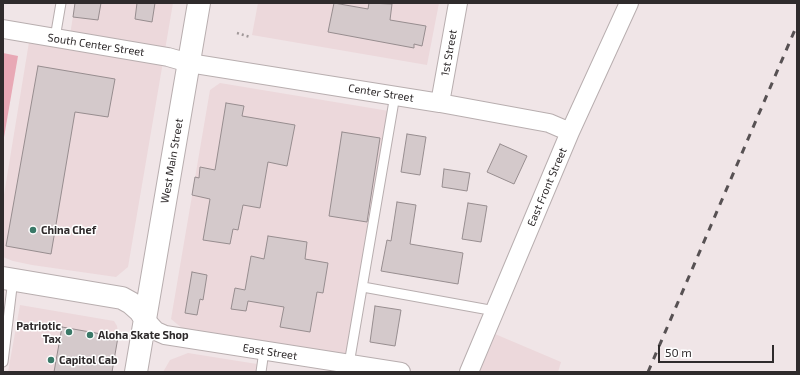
<!DOCTYPE html>
<style>
body{margin:0}
#map{position:relative;width:800px;height:375px;overflow:hidden;background:#f0e5e7;font-family:"Exo 2",sans-serif}
canvas{display:block}
.frame{position:absolute;inset:0;border:4px solid #2f2b2c;pointer-events:none}
.scale{position:absolute;left:658px;top:345px;width:116px;height:18px;box-sizing:border-box;border:2px solid #2f2b2c;border-top:0;padding-left:5px;font-size:12px;line-height:14px;white-space:nowrap;color:#2f2b2c;-webkit-text-stroke:3px #fff;paint-order:stroke}
</style>
<div id="map">
<canvas width="800" height="375"></canvas>
<div class="frame"></div>
<div class="scale">50 m</div>
</div>
<script>
const c = document.querySelector('canvas').getContext('2d');
c.lineJoin = 'round';
function paint(path, color) {
  c.fillStyle = color;
  c.fill(path, 'evenodd');
}
function poly(rows) {
  const path = new Path2D();
  for (const r of rows) {
    path.moveTo(r[0], r[1]);
    for (let i = 2; i < r.length; i += 2) path.lineTo(r[i], r[i + 1]);
  }
  return path;
}
function strokePath(path, color, width, dash) {
  c.strokeStyle = color;
  c.lineWidth = width;
  c.lineCap = dash ? 'butt' : 'round';
  c.setLineDash(dash || []);
  c.stroke(path);
}
function drawText(font, color, halo, rows, align = 'center') {
  c.font = font + ' "Exo 2",sans-serif';
  c.lineWidth = 3;
  c.setLineDash([]);
  c.textBaseline = 'middle';
  c.strokeStyle = halo;
  c.fillStyle = color;
  for (const [text, x, y, turn = 0] of rows) {
    c.save();
    c.translate(x, y);
    c.rotate((+turn || 0) * Math.PI / 180);
    c.textAlign = isNaN(turn) ? turn : align;
    if (halo) c.strokeText(text, 0, 0);
    c.fillText(text, 0, 0);
    c.restore();
  }
}
paint(poly([
 [75,3,173,3,128,267,116,277,32,265,13,261,3,257,3,201,29,42,68,48],
 [258,3,439,3,427,65,252,35],
 [220,83,389,111,348,357,183,329,171,319,210,90],
 [20,305,114,321,117,326,118,332,112,372,8,372],
 [495,334,561,362,558,372,479,372],
 [188,353,257,364,256,372,163,372,170,360]
]), '#ecd8db');
paint(poly([
 [3,53,18,56,3,143]
]), '#e8a8b5');
const building = poly([
 [75,3,101,3,98,20,73,17,75,3],
 [137,3,155,3,152,22,135,19,137,3],
 [334,3,368,9,369,3,392,4,390,20,426,26,422,46,414,44,414,48,328,32,334,3],
 [38,66,115,79,108,117,75,112,51,254,6,246,38,66],
 [226,103,244,106,242,116,295,125,287,166,268,162,260,208,243,205,238,230,233,229,230,244,203,240,210,199,192,195,195,177,199,178,200,167,215,170,226,103],
 [342,132,380,138,367,222,329,216,342,132],
 [407,134,426,137,420,175,401,172,407,134],
 [500,144,527,156,514,184,487,172,500,144],
 [444,169,470,173,467,191,442,187,444,169],
 [397,202,416,205,410,244,463,253,458,284,381,271,387,240,391,241,397,202],
 [468,203,487,206,481,242,462,239,468,203],
 [268,236,307,242,305,259,328,263,323,293,317,292,310,332,280,327,284,307,248,301,246,311,231,309,235,288,245,290,251,256,264,259,268,236],
 [192,272,207,275,203,300,200,299,197,315,185,313,192,272],
 [375,306,401,310,395,346,370,342,375,306],
 [62,327,118,337,112,372,54,372,62,327]
]);
paint(building, '#d4c9cb');
strokePath(building, '#978d8f', 1);
const service = poly([
 [55,38,61,3],
 [363,287,495,311],
 [3,362,13,279],
 [349,364,395,95],
 [261,372,264,351]
]);
const minor = poly([
 [3,29,168,57,189,63,440,103,549,123,570,132],
 [440,103,458,3],
 [145,319,156,331,165,335,401,372],
 [469,372,570,132,629,3]
]);
const primary = poly([
 [3,278,122,298,131,303,140,311,145,319],
 [136,372,199,3]
]);
strokePath(service, '#b8aeaf', 11);
strokePath(minor, '#b8aeaf', 20);
strokePath(primary, '#b8aeaf', 24);
strokePath(poly([
 [237,33,250,37]
]), '#a09899', 2.5, [2, 3]);
strokePath(service, '#fff', 9);
strokePath(minor, '#fff', 18);
strokePath(primary, '#fff', 22);
strokePath(poly([
 [648,372,797,25]
]), '#575153', 3, [7, 7]);
for (const [x, y, r, color] of [
 [33,230,4,"#3a7968"],
 [69,332,4,"#3a7968"],
 [90,335,4,"#3a7968"],
 [51,360,4,"#3a7968"]
]) {
  const dot = new Path2D();
  dot.arc(x, y, r, 0, 2 * Math.PI);
  c.fillStyle = color;
  c.fill(dot);
  strokePath(dot, '#fff', 1.5);
}
drawText('11px', '#2f2b2c', '#fff', [
 ["South Center Street",96,45,9],
 ["1st Street",449,53,-80],
 ["Center Street",381,93,9],
 ["West Main Street",172,161,-80],
 ["East Front Street",547,187,-67],
 ["East Street",270,352,9]
]);
drawText('bold 11px', '#2f2b2c', '#fff', [
 ["China Chef",41,230],
 ["Patriotic",61,326,"right"],
 ["Tax",61,339,"right"],
 ["Aloha Skate Shop",98,335],
 ["Capitol Cab",59,360]
], 'left');
</script>
